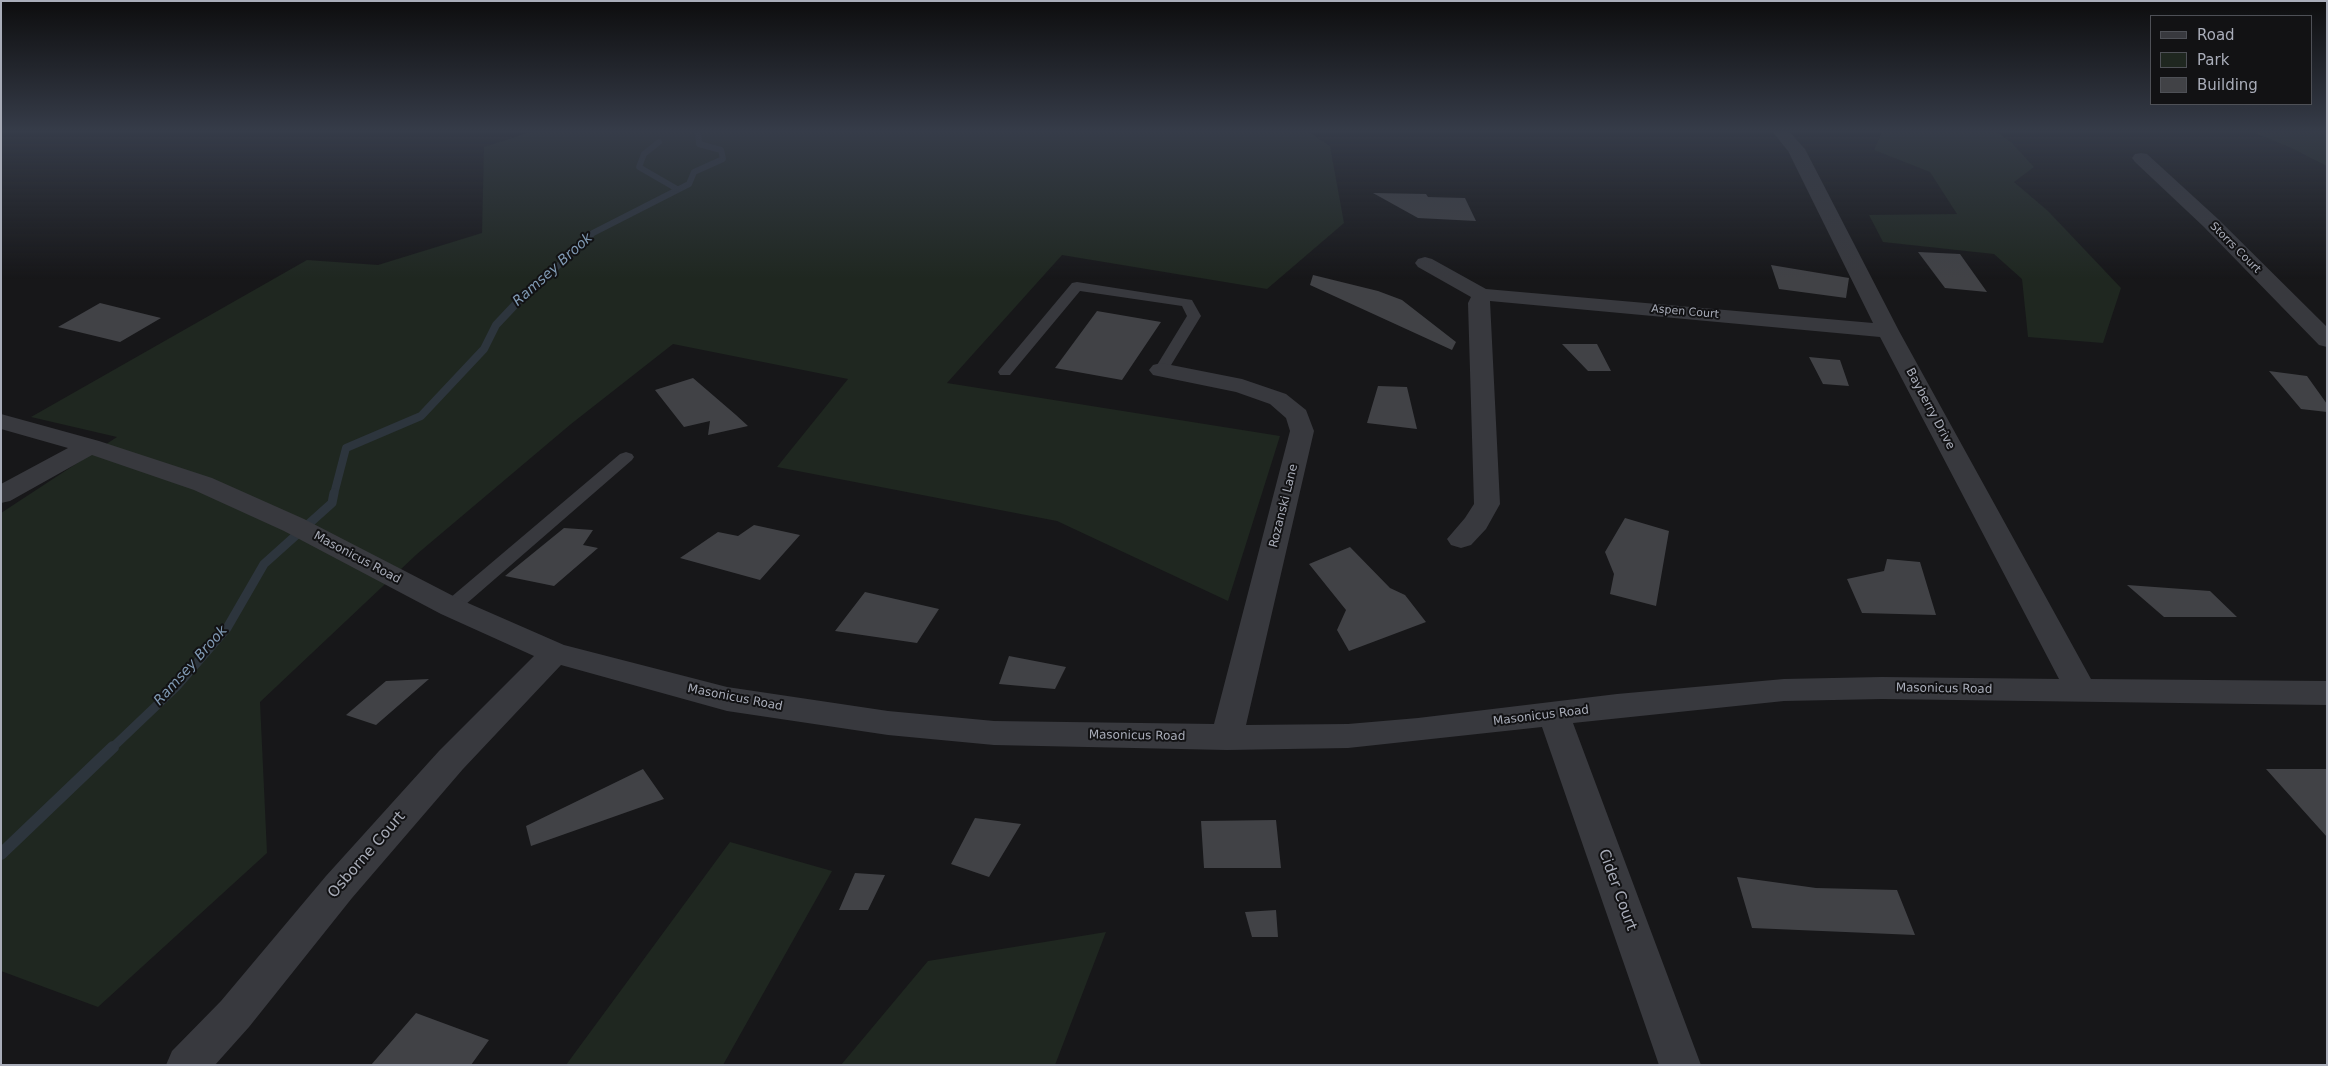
<!DOCTYPE html>
<style>
body{margin:0}
#map{position:relative;width:2328px;height:1066px;overflow:hidden;background:#171719;font-family:"DejaVu Sans",sans-serif}
canvas{display:block}
.frame{position:absolute;inset:0;border:2px solid #a9adb9;pointer-events:none}
.legend{position:absolute;left:2150px;top:15px;width:162px;height:90px;box-sizing:border-box;background:#121214;border:1px solid #4e5056;margin:0;padding:6px 9px;list-style:none;font-size:15px;color:#a9adb9}
.legend li{display:flex;align-items:center;gap:10px;height:25px}
.legend b{width:25px;border:1px solid #4e5056}
</style>
<div id="map">
<canvas width="2328" height="1066"></canvas>
<div class="frame"></div>
<ul class="legend">
<li><b style="height:6px;background:#38393e"></b>Road</li>
<li><b style="height:14px;background:#1f2720"></b>Park</li>
<li><b style="height:14px;background:#414246"></b>Building</li>
</ul>
</div>
<script>
const c = document.querySelector('canvas').getContext('2d');
c.lineJoin = 'round';
function paint(path, color) {
  c.fillStyle = color;
  c.fill(path, 'evenodd');
}
function poly(rows) {
  const path = new Path2D();
  for (const r of rows) {
    path.moveTo(r[0], r[1]);
    for (let i = 2; i < r.length; i += 2) path.lineTo(r[i], r[i + 1]);
  }
  return path;
}
function strokePath(path, color, width, dash) {
  c.strokeStyle = color;
  c.lineWidth = width;
  c.lineCap = dash ? 'butt' : 'round';
  c.setLineDash(dash || []);
  c.stroke(path);
}
function drawText(font, color, halo, rows, align = 'center') {
  c.font = font + ' "DejaVu Sans",sans-serif';
  c.lineWidth = 4;
  c.setLineDash([]);
  c.textBaseline = 'middle';
  c.strokeStyle = halo;
  c.fillStyle = color;
  for (const [text, x, y, turn = 0] of rows) {
    c.save();
    c.translate(x, y);
    c.rotate((+turn || 0) * Math.PI / 180);
    c.textAlign = isNaN(turn) ? turn : align;
    if (halo) c.strokeText(text, 0, 0);
    c.fillText(text, 0, 0);
    c.restore();
  }
}
paint(poly([
 [537,130,1306,130,1330,146,1344,223,1267,289,1062,255,947,383,1280,436,1228,601,1057,521,777,467,848,379,673,344,571,424,417,554,260,702,267,853,98,1007,1,971,1,513,117,437,31,417,307,260,378,265,482,233,484,147],
 [1883,130,1994,130,2012,143,2034,167,2014,182,2048,211,2121,288,2103,343,2028,337,2022,279,1994,254,1883,242,1869,215,1957,214,1930,172,1874,150],
 [2247,130,2327,130,2327,166,2289,147],
 [730,842,832,871,723,1065,566,1065],
 [1106,932,1055,1065,841,1065,928,961]
]), '#1f2720');
strokePath(poly([
 [659,142,644,154,639,167,677,189],
 [526,292,541,282,593,233,689,184,694,172,723,159,721,150,699,144,698,130]
]), '#2d353d', 6);
strokePath(poly([
 [334,494,346,448,421,416,484,349,496,325,528,291]
]), '#2d353d', 8);
strokePath(poly([
 [112,748,176,687,227,628,264,564,332,503,334,493]
]), '#2d353d', 9);
strokePath(poly([
 [1,854,113,747]
]), '#2d353d', 12);
paint(poly([
 [1373,193,1426,194,1428,197,1465,198,1476,221,1418,218],
 [1918,252,1960,254,1987,292,1945,288],
 [1771,265,1849,278,1846,298,1779,289],
 [1313,275,1378,291,1402,300,1456,342,1452,350,1310,285],
 [100,303,161,318,120,342,58,327],
 [1097,311,1161,322,1122,380,1055,368],
 [1562,344,1597,344,1611,371,1588,371],
 [1809,357,1840,360,1849,386,1823,384],
 [2269,371,2307,376,2327,404,2327,412,2301,409],
 [693,378,736,415,748,426,708,435,710,421,684,427,655,390],
 [1378,386,1407,387,1417,429,1367,423],
 [1625,518,1669,531,1656,606,1610,594,1614,574,1605,552],
 [754,525,800,535,760,580,680,558,718,532,738,536],
 [564,528,593,530,583,545,598,548,554,586,505,576],
 [1350,547,1390,588,1405,595,1426,622,1349,651,1337,630,1346,610,1309,564],
 [1887,559,1920,562,1936,615,1862,613,1847,579,1884,571],
 [2127,585,2210,591,2237,617,2164,617],
 [865,592,939,609,917,643,835,631],
 [1009,656,1066,667,1055,689,999,684],
 [429,679,376,725,346,715,386,681],
 [643,769,664,799,531,846,526,826],
 [2266,769,2327,769,2327,837],
 [975,818,1021,824,989,877,951,864],
 [1276,820,1281,868,1204,868,1201,821],
 [855,873,885,875,868,910,839,910],
 [1737,877,1816,888,1897,890,1915,935,1752,928],
 [1276,910,1278,937,1252,937,1245,912],
 [416,1013,489,1040,471,1065,371,1065]
]), '#414246');
paint(poly([
 [1077,282,1192,300,1201,316,1168,370,1161,374,1154,370,1187,316,1182,306,1080,291,1010,375,1000,375,998,372,1000,369,1072,283,1077,282],
 [626,452,632,454,634,457,632,460,458,611,451,613,444,611,442,607,444,603,620,454,626,452]
]), '#38393e');
paint(poly([
 [1771,130,1788,130,1805,149,1899,331,2091,679,2327,681,2327,705,1882,699,1784,701,1573,723,1701,1065,1659,1065,1542,727,1348,748,1227,750,994,745,888,735,727,711,561,665,463,769,352,898,249,1027,215,1065,166,1065,172,1051,221,1001,326,876,439,751,534,656,441,614,284,531,194,490,92,455,10,501,1,503,1,484,68,448,1,429,1,414,99,441,212,478,304,519,461,600,564,645,727,687,888,711,994,721,1214,724,1290,431,1286,418,1270,404,1236,392,1153,375,1149,370,1153,365,1161,363,1242,379,1286,394,1306,410,1314,431,1246,725,1348,724,1418,718,1617,694,1784,679,1882,677,2059,679,1880,337,1490,301,1500,504,1486,529,1471,545,1461,548,1451,545,1447,539,1465,518,1474,504,1468,303,1471,297,1418,267,1415,263,1418,259,1425,257,1432,259,1486,289,1873,323,1788,151,1771,130],
 [2141,153,2147,154,2218,219,2327,327,2327,347,2319,345,2204,227,2135,162,2132,158,2135,154,2141,153]
]), '#38393e');
const sky = c.createLinearGradient(0, 0, 0, 279);
sky.addColorStop(0, '#0d0d0e');
sky.addColorStop(0.47, '#363c49');
sky.addColorStop(1, '#363c4900');
c.fillStyle = sky;
c.fillRect(0, 0, 2328, 279);
drawText('11px', '#a9adb9', '#121214', [
 ["Storrs Court",2235,248,45],
 ["Aspen Court",1685,312,5]
]);
drawText('12px', '#a9adb9', '#121214', [
 ["Bayberry Drive",1930,409,62],
 ["Rozanski Lane",1284,506,-76],
 ["Masonicus Road",357,558,28],
 ["Masonicus Road",1944,689,1],
 ["Masonicus Road",735,698,11],
 ["Masonicus Road",1541,716,-7],
 ["Masonicus Road",1137,736,1]
]);
drawText('italic 14px', '#809ab4', '#121214', [
 ["Ramsey Brook",553,270,-42],
 ["Ramsey Brook",191,666,-48]
]);
drawText('15px', '#a9adb9', '#121214', [
 ["Osborne Court",367,855,-49],
 ["Cider Court",1617,890,70]
]);
</script>
